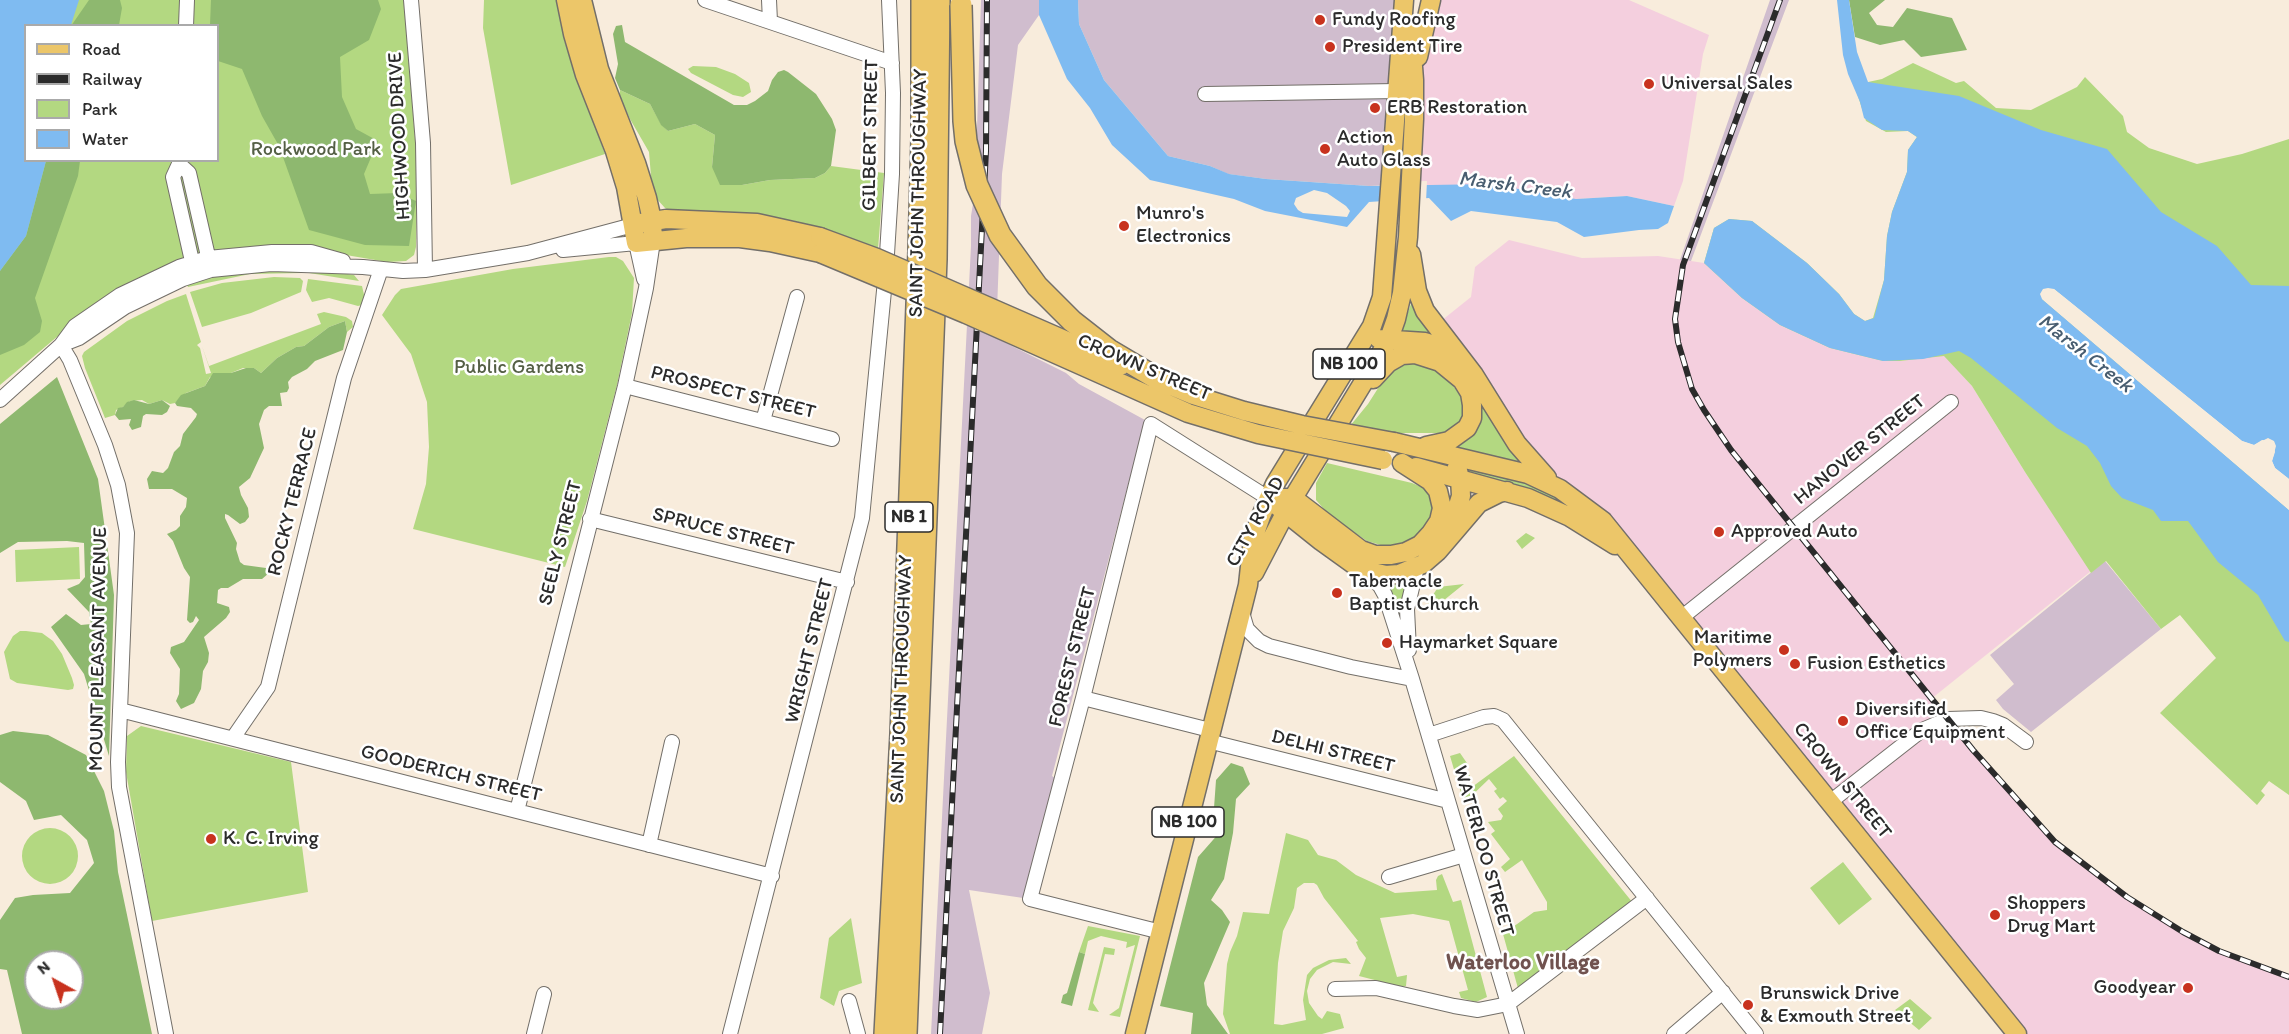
<!DOCTYPE html>
<style>
body{margin:0}
#map{position:relative;width:2289px;height:1034px;overflow:hidden;background:#f8ecdc;font-family:Itim,sans-serif}
canvas{display:block}
.legend{position:absolute;left:24px;top:24px;width:195px;height:138px;box-sizing:border-box;background:#fff;border:2px solid #aaa;margin:0;padding:8px 10px;list-style:none;font-size:18px;color:#2b2b2b}
.legend li{display:flex;align-items:center;gap:12px;height:30px}
.legend b{width:30px;border:2px solid #aaa}
.north{position:absolute;left:24px;top:950px;width:60px;height:60px;box-sizing:border-box;background:#fff;border:2px solid #aaa;border-radius:50%;rotate:320deg;font-size:16px;font-weight:700;line-height:24px;text-align:center;color:#2b2b2b}
.north::after{content:'';display:block;margin:auto;width:21px;height:27px;background:#c8321e;clip-path:polygon(50% 0,100% 100%,50% 72%,0 100%)}
</style>
<div id="map">
<canvas width="2289" height="1034"></canvas>
<ul class="legend">
<li><b style="height:8px;background:#ecc669"></b>Road</li>
<li><b style="height:8px;background:#2b2b2b"></b>Railway</li>
<li><b style="height:16px;background:#b3d881"></b>Park</li>
<li><b style="height:16px;background:#7fbbf1"></b>Water</li>
</ul>
<div class="north">N</div>
</div>
<script>
const c = document.querySelector('canvas').getContext('2d');
c.lineJoin = 'round';
function paint(path, color) {
  c.fillStyle = color;
  c.fill(path, 'evenodd');
}
function poly(rows) {
  const path = new Path2D();
  for (const r of rows) {
    if (r.length === 3) {
      path.moveTo(r[0] + r[2], r[1]);
      path.arc(r[0], r[1], r[2], 0, 2 * Math.PI);
      continue;
    }
    path.moveTo(r[0], r[1]);
    for (let i = 2; i < r.length; i += 2) path.lineTo(r[i], r[i + 1]);
  }
  return path;
}
function strokePath(path, color, width, dash) {
  c.strokeStyle = color;
  c.lineWidth = width;
  c.lineCap = dash ? 'butt' : 'round';
  c.setLineDash(dash || []);
  c.stroke(path);
}
function drawText(font, color, halo, rows, align = 'center') {
  c.font = font + ' Itim,sans-serif';
  c.lineWidth = 5;
  c.setLineDash([]);
  c.textBaseline = 'middle';
  c.strokeStyle = halo;
  c.fillStyle = color;
  for (const [text, x, y, turn = 0] of rows) {
    c.save();
    c.translate(x, y);
    c.rotate((+turn || 0) * Math.PI / 180);
    c.textAlign = isNaN(turn) ? turn : align;
    if (halo) c.strokeText(text, 0, 0);
    c.fillText(text, 0, 0);
    c.restore();
  }
}
paint(poly([
 [1431,0,1629,0,1709,35,1703,54,1683,181,1674,206,1627,196,1576,199,1411,184,1414,80],
 [1509,240,1582,258,1658,256,1704,263,1742,298,1780,325,1830,348,1883,361,1900,361,1944,355,1972,386,2025,472,2091,571,1931,699,2019,803,2055,842,2072,856,2127,897,2183,932,2219,951,2289,977,2289,1034,2017,1034,1676,612,1560,489,1436,325,1471,297,1475,267]
]), '#f4cfde');
paint(poly([
 [981,0,1039,0,1039,15,1018,45,1002,174,996,338,1066,373,1079,384,1145,420,1052,776,1061,782,1030,899,969,890,990,993,982,1034,931,1034,971,246,971,216,975,192],
 [1078,0,1404,0,1391,185,1369,186,1266,179,1228,174,1210,166,1168,156,1104,80,1079,24],
 [1770,0,1789,0,1691,261,1680,260],
 [2105,561,2161,629,2031,732,2003,709,1996,700,2014,684,1990,655]
]), '#d0bdce');
paint(poly([
 [0,0,404,0,417,165,416,247,414,255,406,261,387,262,305,248,84,314,0,385],
 [26,26,218,26,218,160,26,160],
 [484,0,556,0,565,43,605,154,511,185,483,28],
 [1913,63,1956,83,1964,81,1996,108,2031,110,2077,87,2085,77,2123,116,2127,132,2149,148,2197,164,2242,154,2289,139,2289,479,2275,452,2274,441,2262,440,2054,289,2043,289,2042,299,2289,510,2289,795,2269,781,2261,791,2265,795,2257,805,2160,713,2216,658,2180,615,2161,629,2106,561,2091,573,2025,472,1972,386,1944,356,1900,361,1883,361,1830,348,1780,325,1742,298,1704,263,1714,228,1729,219,1752,221,1807,263,1839,294,1854,314,1865,321,1873,318,1884,280,1887,236,1892,212,1907,172,1908,150,1917,137,1908,131,1886,132,1866,121,1857,93,1868,82,1882,79],
 [693,66,716,67,735,74,749,83,751,92,743,97,733,95,691,73,688,69],
 [620,90,650,104,661,124,668,131,695,124,715,135,712,167,742,185,770,180,815,178,825,173,831,166,884,173,878,249,846,237,795,221,773,218,671,211,665,208,656,198,652,188,649,152,630,119,620,97],
 [609,257,616,257,623,261,634,278,632,313,617,385,587,501,565,567,413,529,426,484,429,447,427,402,411,354,382,315,395,295,401,289,513,269],
 [304,268,303,273,250,274,188,287,186,283,235,271],
 [309,268,354,275,359,281,309,273],
 [274,277,300,278,303,281,301,292,251,313,202,327,190,292,222,283],
 [308,279,362,286,365,299,362,305,358,306,329,298,312,302,306,290],
 [186,294,201,342,197,345,200,348,206,374,211,373,202,346,209,366,321,324,317,314,324,312,346,317,352,321,353,327,347,332,345,321,329,327,304,346,296,347,277,358,261,373,254,368,243,368,231,373,210,377,205,386,186,393,175,403,170,404,162,400,149,404,142,400,130,401,123,407,116,410,115,415,105,418,85,368,82,356,84,352,127,321,167,301],
 [1412,301,1436,336,1401,332],
 [1411,362,1437,370,1452,384,1462,398,1465,412,1462,421,1452,430,1442,433,1399,433,1350,426,1368,404,1382,382,1394,368],
 [1476,392,1523,464,1455,447,1473,433,1481,414,1480,402],
 [1327,463,1412,483,1424,488,1430,493,1434,503,1431,520,1420,535,1401,545,1384,546,1367,541,1330,516,1316,500,1316,483],
 [1467,465,1536,486,1580,511,1469,474,1467,471],
 [1526,533,1535,538,1522,549,1516,541],
 [79,547,80,579,16,582,15,550],
 [1407,580,1405,633,1382,581],
 [1464,584,1433,609,1428,603,1438,587],
 [26,631,42,633,53,641,62,654,72,678,74,685,73,689,68,690,17,683,10,679,4,652,13,636,20,631],
 [141,726,291,762,308,892,152,921,126,772,127,736],
 [1460,753,1469,766,1465,769,1470,776,1466,779,1472,787,1514,756,1633,903,1519,992,1503,934,1534,912,1547,910,1547,902,1522,860,1505,872,1501,867,1510,859,1491,834,1495,831,1488,822,1501,820,1503,816,1498,809,1507,801,1503,797,1500,799,1494,791,1497,789,1489,779,1464,803,1450,756],
 [50,856,28],
 [1286,833,1308,840,1318,855,1336,860,1356,875,1395,893,1437,890,1436,880,1438,876,1442,874,1453,902,1461,900,1487,997,1476,1002,1461,998,1459,992,1468,990,1449,921,1413,914,1380,918,1397,977,1407,975,1406,986,1402,987,1359,976,1366,958,1359,949,1356,942,1358,941,1324,898,1317,885,1314,883,1304,883,1297,888,1294,908,1283,931,1278,963,1274,1024,1282,1025,1306,1020,1303,1000,1307,975,1313,968,1329,960,1346,958,1351,964,1333,962,1317,970,1310,979,1307,991,1309,1003,1318,1016,1322,1019,1327,1011,1340,1014,1344,1028,1322,1034,1230,1034,1223,1014,1227,964,1230,952,1237,936,1243,912,1269,914],
 [1843,862,1872,899,1839,925,1810,888],
 [851,918,862,983,839,991,834,1006,820,998,829,938],
 [1088,926,1140,936,1120,1017,1109,1015,1119,1008,1135,945,1126,948,1127,942,1101,936,1088,941,1085,954,1079,952],
 [1104,947,1115,949,1114,955,1105,954,1093,1003,1099,1012,1088,1010],
 [1910,999,1932,1018,1919,1030,1895,1010]
]), '#b3d881');
paint(poly([
 [89,0,120,0,122,8,119,25,71,26],
 [211,0,378,0,381,9,369,40,340,57,342,97,356,129,378,141,364,174,370,194,398,193,416,201,409,246,365,245,309,230,279,146,262,116,242,69,218,61,218,26,210,25],
 [1849,0,1885,0,1869,13,1877,25,1893,27,1907,8,1952,18,1967,50,1921,57,1904,40,1880,45,1855,37],
 [622,25,625,42,734,105,747,105,755,101,768,91,772,80,778,72,784,70,788,72,816,94,832,119,836,130,831,166,825,173,815,178,770,180,742,185,720,185,712,167,715,135,695,124,668,131,661,125,650,104,620,90,615,78,618,64,613,34,616,26],
 [46,161,80,161,78,176,35,298,42,321,40,332,24,345,0,355,0,271,26,236],
 [345,321,347,332,343,350,315,361,307,369,292,377,288,382,289,388,287,392,280,393,282,406,269,406,264,410,259,424,264,448,250,478,239,487,241,495,248,508,249,517,245,522,240,524,228,515,225,514,225,518,237,543,236,549,240,562,244,565,266,568,269,573,262,579,243,579,228,588,221,588,218,590,217,603,229,607,230,612,226,618,204,637,209,653,208,662,203,671,201,689,194,703,181,709,176,701,179,694,180,669,170,653,171,647,184,642,199,620,196,616,193,622,190,623,187,620,190,577,184,568,173,541,167,534,176,530,180,526,180,516,186,507,187,498,172,489,149,489,147,479,152,471,163,473,168,468,174,452,180,446,183,434,196,417,197,414,191,408,177,406,175,403,181,395,205,386,213,373,231,373,246,368,254,368,261,373,277,358,296,347,304,346,329,327],
 [57,377,98,479,114,595,109,756,84,674,51,627,66,614,81,625,91,624,89,612,67,589,79,584,85,577,84,543,67,541,18,542,0,553,0,424],
 [134,400,149,404,162,400,170,406,167,412,162,415,146,414,143,416,141,427,132,430,129,425,131,419,119,420,115,415,118,408,123,407,127,402],
 [13,731,48,735,86,755,104,791,114,831,118,872,152,1034,22,1034,7,970,0,969,0,920,15,898,33,895,70,893,94,863,87,840,61,815,34,820,26,801,0,782,0,735],
 [36,962,72,962,72,998,36,998],
 [1231,763,1243,767,1250,784,1236,799,1233,833,1224,879,1211,900,1222,910,1230,922,1204,983,1207,1005,1228,1034,1191,1034,1193,1013,1160,1006,1198,857,1220,832,1214,808,1216,780],
 [1079,952,1085,954,1072,1006,1061,1003,1063,995,1067,993]
]), '#8eb86f');
paint(poly([
 [0,0,79,0,71,25,26,26,26,160,46,161,26,236,0,271],
 [1039,0,1078,0,1079,24,1104,80,1168,156,1210,166,1229,174,1266,179,1369,186,1490,184,1576,199,1627,196,1674,206,1668,223,1658,229,1639,230,1584,237,1557,222,1471,211,1451,221,1429,198,1369,202,1347,227,1265,211,1234,199,1150,180,1112,145,1090,108,1067,79,1039,15],
 [1314,190,1327,193,1346,206,1350,211,1347,217,1303,213,1298,210,1294,204,1296,198],
 [1837,0,1849,0,1857,52,1868,82,1959,96,2041,130,2107,149,2161,212,2217,246,2251,285,2289,286,2289,479,2275,468,2272,461,2275,452,2274,441,2262,440,2254,445,2242,441,2054,289,2043,289,2042,299,2289,510,2289,642,2285,641,2258,595,2218,562,2188,521,2161,521,2153,510,2122,498,2111,486,2100,463,2087,446,2057,428,1971,358,1959,351,1923,359,1883,361,1830,348,1780,325,1742,298,1704,263,1714,228,1729,219,1752,221,1807,263,1839,294,1854,314,1865,321,1874,318,1884,280,1887,236,1892,212,1907,172,1908,150,1917,137,1908,131,1882,130,1864,118,1860,102,1848,74,1843,55]
]), '#7fbbf1');
paint(poly([
 [1427,181,1426,202,1380,205,1382,182],
 [2048,288,2054,289,2242,441,2254,445,2268,438,2274,441,2276,446,2272,461,2275,468,2289,479,2289,482,2272,469,2269,461,2273,446,2269,441,2254,448,2240,444,2053,292,2045,292,2044,297,2289,506,2289,510,2042,299,2040,294,2043,289]
]), '#f8ecdc');
const minor = poly([
 [411,0,423,143,425,270],
 [705,0,892,63],
 [769,0,770,21],
 [186,26,187,0],
 [1205,94,1397,91],
 [563,250,636,243,644,279],
 [194,270,173,177,179,164,189,173,210,265],
 [61,345,70,360,105,445,118,485,127,533,118,762,119,787,166,1034],
 [61,345,79,338,125,307,183,279,211,270,271,264,363,267,403,271,425,270,528,253,633,225],
 [625,386,832,439],
 [0,400,61,345,75,326,120,295,179,267,208,258,272,252,311,252,343,261],
 [763,421,797,297],
 [590,519,847,582],
 [1364,570,1380,586,1385,595,1412,679,1517,1034],
 [1241,609,1247,629,1259,641,1269,646,1351,667,1412,679],
 [1681,618,1951,402],
 [1409,650,1407,609,1417,567],
 [1083,698,1210,730],
 [120,710,772,876],
 [1429,735,1484,717,1494,716,1503,720,1756,1034],
 [233,738,268,687,344,378,381,269],
 [1208,741,1448,801],
 [1830,802,1922,730,1948,719,1981,718,1993,721,2003,725,2026,742],
 [517,811,625,386,646,288,653,241],
 [649,845,672,742],
 [1389,877,1464,855],
 [1161,932,1030,899,1083,698,1151,424,1268,498],
 [1335,989,1376,988,1454,1006,1478,1010,1508,1004,1647,898],
 [849,1001,858,1034],
 [534,1034,544,994],
 [730,1034,862,518,886,270,892,174,893,93,889,0],
 [1674,1034,1723,992]
]);
const major = poly([
 [566,0,573,34,585,75,615,151,626,187,636,243,686,238,740,238,770,242,820,253],
 [582,0,599,69,636,163,647,198,652,220,653,241],
 [1418,57,1431,0],
 [641,223,666,219,757,223,820,237],
 [1411,254,1417,291,1425,311,1474,375,1517,444,1547,478],
 [1379,339,1425,342,1447,349,1456,356],
 [1373,379,1388,363,1402,355,1415,354,1440,362,1462,380,1470,393,1472,405,1472,418,1467,428,1449,441,1426,446],
 [1394,442,1528,474,1560,489,1603,521,2017,1034],
 [1416,467,1528,498,1570,517,1615,545],
 [1281,498,1293,498,1361,550,1375,555,1391,555,1406,552,1420,545,1431,533,1439,521,1442,508,1438,491,1430,481,1402,463],
 [1276,505,1321,541,1353,564,1364,570,1386,575,1399,574,1423,564,1438,551,1479,503,1499,493,1507,491],
 [1451,528,1461,496,1460,478,1457,467],
 [1254,573,1293,498,1380,355,1389,339,1396,319,1402,293,1408,237,1414,119,1414,80,1410,28],
 [1135,1034,1248,585,1253,539,1261,516,1275,484,1372,326,1382,297,1404,0]
]);
const highway = poly([
 [885,1034,901,734,919,251,922,138,922,0],
 [906,1034,936,259,939,0]
]);
strokePath(minor, '#736f69', 16);
strokePath(major, '#736f69', 21);
strokePath(highway, '#736f69', 24);
strokePath(minor, '#fff', 14);
strokePath(major, '#ecc669', 18);
strokePath(highway, '#ecc669', 21);
const rail = poly([
 [1780,0,1683,265,1675,319,1678,342,1692,389,1704,410,1731,450,1973,750,2055,842,2127,897,2183,932,2219,951,2289,977],
 [940,1034,986,151,987,0]
]);
strokePath(rail, '#2b2b2b', 6);
strokePath(rail, '#fff', 4, [11]);
const majorBridge = poly([
 [820,237,877,258,1122,365],
 [820,253,966,314,1188,413,1258,434,1383,460],
 [1155,379,1193,395,1244,411,1302,425,1394,442]
]);
const highwayBridge = poly([
 [961,5,964,121,966,141,977,185,1000,235,1037,286,1072,321,1109,350,1168,385]
]);
strokePath(majorBridge, '#736f69', 21, []);
strokePath(highwayBridge, '#736f69', 24, []);
strokePath(majorBridge, '#ecc669', 18);
strokePath(highwayBridge, '#ecc669', 21);
for (const [x, y, r, color] of [
 [1320,20,6,"#c8321e"],
 [1330,47,6,"#c8321e"],
 [1649,84,6,"#c8321e"],
 [1375,108,6,"#c8321e"],
 [1325,149,6,"#c8321e"],
 [1124,226,6,"#c8321e"],
 [1719,532,6,"#c8321e"],
 [1337,593,6,"#c8321e"],
 [1387,643,6,"#c8321e"],
 [1784,650,6,"#c8321e"],
 [1795,664,6,"#c8321e"],
 [1843,721,6,"#c8321e"],
 [211,839,6,"#c8321e"],
 [1995,915,6,"#c8321e"],
 [2188,988,6,"#c8321e"],
 [1748,1005,6,"#c8321e"]
]) {
  const dot = new Path2D();
  dot.arc(x, y, r, 0, 2 * Math.PI);
  c.fillStyle = color;
  c.fill(dot);
  strokePath(dot, '#fff', 2);
}
for (const [x, y, w] of [
 [1349,364,72],
 [909,517,48],
 [1188,822,72]
]) {
  const box = new Path2D();
  box.roundRect(x - w / 2, y - 15, w, 30, 4.5);
  c.fillStyle = '#fff';
  c.fill(box);
  strokePath(box, '#2b2b2b', 1.5);
}
drawText('bold 18px', '#2b2b2b', null, [
 ["NB 100",1349,364],
 ["NB 1",909,517],
 ["NB 100",1188,822]
]);
drawText('20px', '#2b2b2b', '#fff', [
 ["Fundy Roofing",1332,20],
 ["President Tire",1342,47],
 ["Universal Sales",1661,84],
 ["ERB Restoration",1387,108],
 ["Action",1337,138],
 ["Auto Glass",1337,161],
 ["Munro's",1136,214],
 ["Electronics",1136,237],
 ["Approved Auto",1731,532],
 ["Tabernacle",1349,582],
 ["Baptist Church",1349,605],
 ["Maritime",1772,638,"right"],
 ["Polymers",1772,661,"right"],
 ["Haymarket Square",1399,643],
 ["Fusion Esthetics",1807,664],
 ["Diversified",1855,710],
 ["Office Equipment",1855,733],
 ["K. C. Irving",223,839],
 ["Shoppers",2007,904],
 ["Drug Mart",2007,927],
 ["Goodyear",2176,988,"right"],
 ["Brunswick Drive",1760,994],
 ["& Exmouth Street",1760,1017]
], 'left');
drawText('20px', '#2b2b2b', '#fff', [
 ["GILBERT STREET",871,135,-89],
 ["HIGHWOOD DRIVE",400,136,-93],
 ["SAINT JOHN THROUGHWAY",919,193,-89],
 ["CROWN STREET",1144,368,23],
 ["PROSPECT STREET",733,393,14],
 ["HANOVER STREET",1860,450,-39],
 ["ROCKY TERRACE",293,502,-76],
 ["CITY ROAD",1256,522,-61],
 ["SPRUCE STREET",723,532,14],
 ["SEELY STREET",561,543,-76],
 ["MOUNT PLEASANT AVENUE",99,649,-89],
 ["WRIGHT STREET",810,651,-76],
 ["FOREST STREET",1073,657,-76],
 ["SAINT JOHN THROUGHWAY",902,679,-88],
 ["DELHI STREET",1333,752,14],
 ["GOODERICH STREET",451,774,14],
 ["CROWN STREET",1842,781,51],
 ["WATERLOO STREET",1483,851,74]
]);
drawText('20px', '#545f45', '#fff', [
 ["Rockwood Park",316,150],
 ["Public Gardens",519,368]
]);
drawText('italic 21px', '#485d70', '#fff', [
 ["Marsh Creek",1515,186,7],
 ["Marsh Creek",2085,354,38]
]);
drawText('bold 22px', '#70524f', '#fff', [
 ["Waterloo Village",1523,963]
]);
</script>
